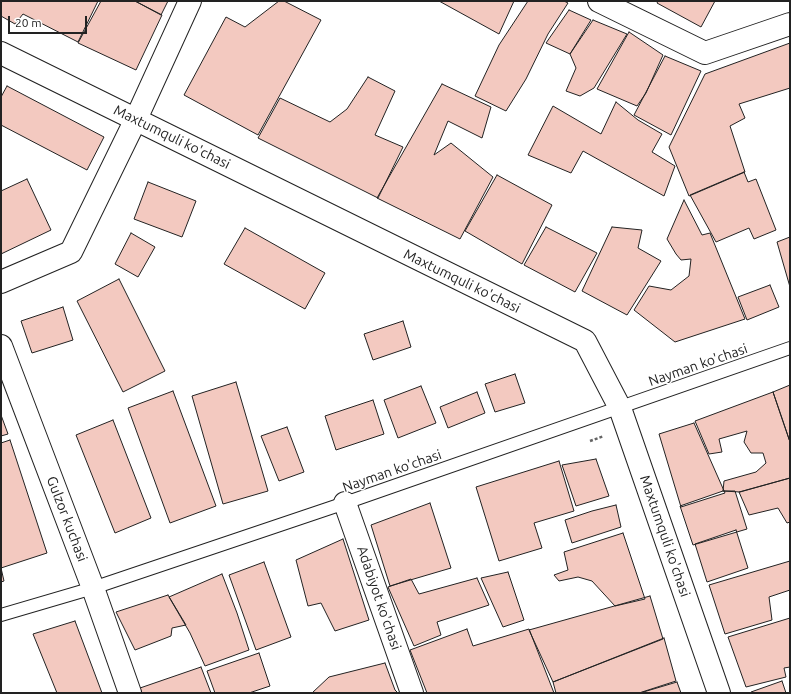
<!DOCTYPE html>
<style>
body{margin:0}
#map{position:relative;width:791px;height:694px;overflow:hidden;background:#fff;font-family:Ubuntu,sans-serif}
canvas{display:block}
.frame{position:absolute;inset:0;border:2px solid #222;pointer-events:none}
.scale{position:absolute;left:8px;top:16px;width:79px;height:18px;box-sizing:border-box;border:2px solid #222;border-top:0;padding-left:5px;font-size:12px;line-height:14px;white-space:nowrap;color:#222;-webkit-text-stroke:3px #fff;paint-order:stroke}
</style>
<div id="map">
<canvas width="791" height="694"></canvas>
<div class="frame"></div>
<div class="scale">20 m</div>
</div>
<script>
const c = document.querySelector('canvas').getContext('2d');
c.lineJoin = 'round';
function paint(path, color) {
  c.fillStyle = color;
  c.fill(path, 'evenodd');
}
function poly(rows) {
  const path = new Path2D();
  for (const r of rows) {
    path.moveTo(r[0], r[1]);
    for (let i = 2; i < r.length; i += 2) path.lineTo(r[i], r[i + 1]);
  }
  return path;
}
function strokePath(path, color, width, dash) {
  c.strokeStyle = color;
  c.lineWidth = width;
  c.lineCap = dash ? 'butt' : 'round';
  c.setLineDash(dash || []);
  c.stroke(path);
}
function drawText(font, color, halo, rows, align = 'center') {
  c.font = font + ' Ubuntu,sans-serif';
  c.lineWidth = 3;
  c.setLineDash([]);
  c.textBaseline = 'middle';
  c.strokeStyle = halo;
  c.fillStyle = color;
  for (const [text, x, y, turn = 0] of rows) {
    c.save();
    c.translate(x, y);
    c.rotate((+turn || 0) * Math.PI / 180);
    c.textAlign = isNaN(turn) ? turn : align;
    if (halo) c.strokeText(text, 0, 0);
    c.fillText(text, 0, 0);
    c.restore();
  }
}
const building = poly([
 [1,1,98,1,78,42,23,14,15,24,1,16,1,1],
 [101,1,135,1,162,15,136,70,78,43,101,1],
 [135,1,168,1,161,15,135,1],
 [279,1,284,1,321,20,258,135,184,95,226,17,245,27,279,1],
 [439,1,514,1,499,34,439,1],
 [528,1,564,1,568,3,548,34,526,79,506,111,475,96,499,45,528,1],
 [658,1,715,1,701,27,657,3,658,1],
 [569,10,591,20,570,54,546,43,569,10],
 [593,20,627,34,594,88,580,96,566,91,576,68,570,54,593,20],
 [629,32,663,55,646,93,637,106,597,89,629,32],
 [790,43,790,88,739,104,745,118,730,126,745,172,689,196,669,147,705,74,790,43],
 [665,56,701,71,671,135,634,115,665,56],
 [368,77,395,91,375,135,403,147,378,198,258,138,280,98,330,122,347,109,368,77],
 [442,84,491,107,482,138,448,121,434,155,451,143,493,177,460,239,377,198,442,84],
 [7,86,104,137,87,170,1,125,1,97,7,86],
 [616,102,638,120,662,134,652,152,675,166,664,196,583,151,571,173,528,155,553,106,601,134,616,102],
 [744,172,748,182,756,179,776,230,754,239,749,228,716,242,690,195,744,172],
 [497,175,552,205,522,264,465,231,497,175],
 [27,179,51,230,1,254,1,191,27,179],
 [148,182,196,201,182,237,134,219,148,182],
 [684,200,702,235,710,233,745,319,675,342,634,310,649,286,671,290,689,276,691,259,681,260,676,254,667,239,684,200],
 [546,227,597,253,575,292,524,265,546,227],
 [612,227,642,230,638,248,661,261,627,315,582,291,612,227],
 [245,228,325,273,305,309,224,264,245,228],
 [131,233,155,247,138,277,115,264,131,233],
 [790,237,790,287,777,242,790,237],
 [119,279,165,371,123,392,77,301,119,279],
 [770,285,779,307,747,320,738,297,770,285],
 [63,307,73,340,32,353,21,321,63,307],
 [403,321,411,347,373,360,364,334,403,321],
 [515,374,525,403,495,412,485,384,515,374],
 [236,382,268,491,223,504,192,396,236,382],
 [790,385,790,442,773,392,790,385],
 [421,386,436,423,398,438,384,400,421,386],
 [173,391,216,506,170,523,128,408,173,391],
 [477,392,485,413,448,428,440,407,477,392],
 [773,392,790,442,790,478,740,492,723,491,724,481,756,472,766,463,763,453,751,453,744,442,747,431,719,439,722,452,709,454,695,421,773,392],
 [373,400,384,434,336,450,325,416,373,400],
 [1,415,8,434,1,436,1,415],
 [113,420,151,518,115,533,76,435,113,420],
 [694,423,725,493,681,507,659,434,694,423],
 [287,427,304,472,279,481,261,436,287,427],
 [10,440,47,553,1,568,4,581,1,582,1,443,10,440],
 [596,459,609,496,576,506,562,465,596,459],
 [559,461,574,511,534,523,542,548,499,561,476,487,559,461],
 [790,478,790,522,787,523,778,508,749,515,739,492,790,478],
 [723,491,735,491,747,529,693,545,680,506,723,491],
 [430,503,451,568,390,586,371,525,430,503],
 [616,505,621,527,572,543,565,520,592,511,616,505],
 [736,530,748,568,707,582,695,544,736,530],
 [623,533,645,599,615,606,592,581,578,577,559,581,554,575,568,570,564,552,623,533],
 [343,539,369,620,335,631,321,603,308,606,296,560,343,539],
 [790,561,790,590,769,597,772,620,725,634,709,585,790,561],
 [264,562,291,637,256,650,229,575,264,562],
 [508,572,524,620,503,627,481,578,508,572],
 [222,574,237,613,249,650,205,666,190,633,169,597,222,574],
 [477,578,489,605,437,622,441,635,414,646,388,587,411,579,419,594,477,578],
 [168,595,186,625,172,628,171,636,135,650,116,612,168,595],
 [650,596,663,639,553,682,529,630,650,596],
 [790,618,790,667,784,668,786,677,746,687,728,637,790,618],
 [75,621,102,693,57,693,33,634,75,621],
 [467,629,473,646,529,629,554,693,427,693,410,650,467,629],
 [664,638,676,681,639,693,556,693,553,682,664,638],
 [259,653,270,686,249,693,215,693,207,671,259,653],
 [385,663,395,690,398,693,312,693,329,677,385,663],
 [201,667,211,693,142,693,140,688,201,667],
 [782,681,786,693,752,693,751,692,782,681],
 [677,682,681,693,640,693,677,682]
]);
paint(building, '#f3c9c0');
strokePath(building, '#222', 1);
const lane = poly([
 [1,615,93,588,345,503,790,348]
]);
const street = poly([
 [599,1,705,53,790,24],
 [1,53,585,341,620,408,719,693],
 [1,282,71,252,136,119,190,1],
 [1,346,93,588,130,693],
 [345,503,412,693]
]);
strokePath(lane, '#222', 14);
strokePath(street, '#222', 24);
strokePath(poly([
 [590,441,604,436]
]), '#646464', 2.5, [3, 2]);
strokePath(lane, '#fff', 12);
strokePath(street, '#fff', 22);
drawText('14px', '#222', '#fff', [
 ["Maxtumquli ko'chasi",172,137,26],
 ["Maxtumquli ko'chasi",462,281,26],
 ["Nayman ko'chasi",698,365,-19],
 ["Nayman ko'chasi",392,471,-19],
 ["Gulzor kuchasi",67,519,69],
 ["Maxtumquli ko'chasi",665,536,71],
 ["Adabiyot ko'chasi",379,598,71]
]);
</script>
